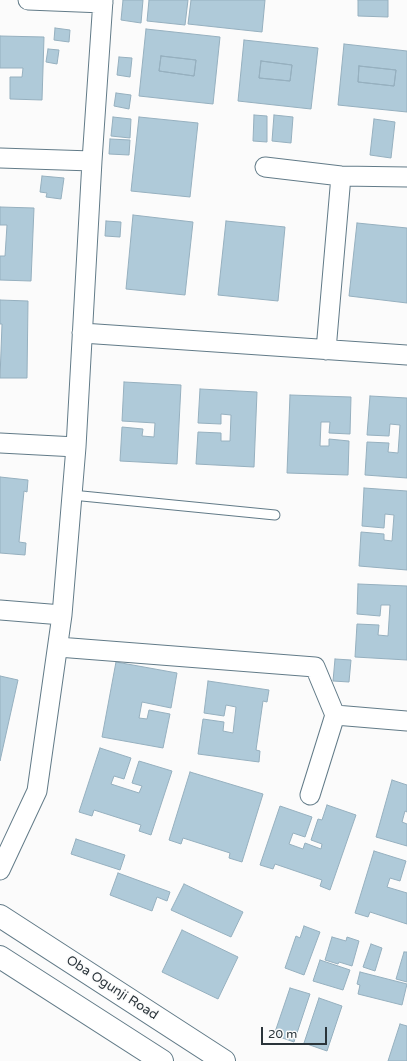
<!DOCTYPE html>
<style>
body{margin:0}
#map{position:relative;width:407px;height:1061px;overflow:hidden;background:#fbfbfb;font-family:"Varela Round",sans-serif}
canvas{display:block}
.scale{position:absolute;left:261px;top:1027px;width:66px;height:18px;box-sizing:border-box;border:2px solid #2a343a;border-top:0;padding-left:5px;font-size:12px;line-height:14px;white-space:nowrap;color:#2a343a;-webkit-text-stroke:3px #fbfbfb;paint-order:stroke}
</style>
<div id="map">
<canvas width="407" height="1061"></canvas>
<div class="scale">20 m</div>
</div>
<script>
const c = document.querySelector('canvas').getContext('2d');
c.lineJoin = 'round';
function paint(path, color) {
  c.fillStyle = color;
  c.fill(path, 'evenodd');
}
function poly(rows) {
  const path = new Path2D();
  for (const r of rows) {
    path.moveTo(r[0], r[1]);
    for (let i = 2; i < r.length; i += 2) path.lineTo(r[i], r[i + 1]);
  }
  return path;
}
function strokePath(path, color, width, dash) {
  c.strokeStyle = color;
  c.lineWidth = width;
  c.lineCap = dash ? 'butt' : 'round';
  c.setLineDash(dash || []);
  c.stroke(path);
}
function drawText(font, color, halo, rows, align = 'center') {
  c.font = font + ' "Varela Round",sans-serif';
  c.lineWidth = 3;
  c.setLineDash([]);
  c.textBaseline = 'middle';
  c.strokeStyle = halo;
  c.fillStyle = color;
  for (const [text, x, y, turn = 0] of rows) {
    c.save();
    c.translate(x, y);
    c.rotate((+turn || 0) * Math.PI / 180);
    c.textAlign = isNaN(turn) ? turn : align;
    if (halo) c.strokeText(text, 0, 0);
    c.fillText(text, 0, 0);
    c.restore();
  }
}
const building = poly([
 [123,0,143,0,141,23,121,20,123,0],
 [149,0,188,0,185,25,147,21,149,0],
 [191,0,265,0,262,32,188,24,191,0],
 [358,0,388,0,388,17,358,16,358,0],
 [55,28,70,30,69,42,54,40,55,28],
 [146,29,220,37,213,104,139,96,146,29],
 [161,56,196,60,194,76,159,71,161,56],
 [0,36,44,37,42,100,10,99,10,77,22,77,23,68,0,68,0,36],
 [244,40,318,48,311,109,238,101,244,40],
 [261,61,292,65,290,81,259,78,261,61],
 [344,44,407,51,407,112,338,105,344,44],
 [359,66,396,70,394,86,358,82,359,66],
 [48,49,59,50,57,64,46,62,48,49],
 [161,56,196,60,194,76,159,71,161,56],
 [119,57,132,58,130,77,117,75,119,57],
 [261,61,292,65,290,81,259,78,261,61],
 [359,66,396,70,394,86,358,82,359,66],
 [116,93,131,95,129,109,114,106,116,93],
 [254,115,267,116,267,142,253,141,254,115],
 [274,115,293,117,291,143,272,141,274,115],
 [113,117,131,119,130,138,111,136,113,117],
 [139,117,198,123,190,197,131,191,139,117],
 [374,119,395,122,391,158,370,155,374,119],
 [110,139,130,140,129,155,109,154,110,139],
 [42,176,64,178,61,199,46,197,47,193,40,192,42,176],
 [0,207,34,208,31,281,0,280,0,256,5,256,7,225,0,225,0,207],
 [133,215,193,222,185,295,126,289,133,215],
 [106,221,121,222,120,237,105,236,106,221],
 [226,221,285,227,278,301,218,295,226,221],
 [357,223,407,228,407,303,349,296,357,223],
 [0,300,28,301,27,378,0,378,2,324,0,324,0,300],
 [124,382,181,385,177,464,120,461,122,427,143,429,142,436,154,437,155,423,122,421,124,382],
 [200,389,257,392,254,467,196,464,198,432,221,433,221,441,230,441,231,415,221,414,221,424,198,423,200,389],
 [290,395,351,397,350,434,329,433,330,422,321,422,320,446,329,446,329,439,349,441,348,475,287,473,290,395],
 [370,396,407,398,407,478,365,475,367,442,389,443,388,452,398,453,400,425,390,424,389,436,367,435,370,396],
 [0,477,28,480,27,492,24,491,19,542,26,543,25,555,0,553,0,477],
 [364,488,407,491,407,570,359,566,361,532,384,534,384,540,392,541,394,515,385,514,384,528,362,526,364,488],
 [358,584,407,586,407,660,355,657,357,624,379,625,378,635,388,636,390,605,381,605,380,616,357,614,358,584],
 [335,659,351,660,349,682,333,681,335,659],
 [116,662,177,673,171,708,142,702,139,718,147,719,149,710,170,714,163,748,102,737,116,662],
 [0,676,18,680,0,761,0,676],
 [208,681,269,690,267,702,263,701,256,750,260,751,259,762,198,754,203,719,224,722,223,731,233,733,236,707,226,705,224,716,204,713,208,681],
 [100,748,131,758,124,779,114,776,111,784,139,793,142,786,132,783,139,761,172,771,151,835,139,831,141,825,94,810,92,816,79,812,100,748],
 [190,772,263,794,242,862,229,858,230,853,183,838,181,844,169,840,190,772],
 [392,780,407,785,407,812,405,811,402,822,407,824,407,846,376,837,392,780],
 [327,805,356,815,330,890,320,886,322,880,275,864,273,869,260,865,280,806,312,817,305,837,293,833,289,844,303,849,305,843,321,849,322,844,311,840,318,819,322,820,327,805],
 [76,839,125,855,120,870,71,854,76,839],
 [374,851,406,861,400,881,390,878,387,887,407,893,407,924,370,912,368,917,355,913,374,851],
 [118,873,170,892,167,901,157,897,152,911,110,895,118,873],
 [184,884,243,912,231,937,171,910,184,884],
 [304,926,320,932,304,975,285,968,296,936,300,938,304,926],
 [182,930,238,957,218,999,162,972,182,930],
 [332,937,346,941,347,937,359,941,352,966,339,962,338,964,325,960,332,937],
 [371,944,382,948,375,971,363,967,371,944],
 [404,952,407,952,407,982,396,979,404,952],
 [320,960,350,970,343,990,313,981,320,960],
 [360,972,407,984,402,1005,358,994,360,985,357,984,360,972],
 [290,988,310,994,294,1042,274,1035,290,988],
 [319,998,342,1006,327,1051,304,1043,319,998],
 [400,1024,407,1026,407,1061,388,1061,400,1024]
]);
paint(building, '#afcad9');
strokePath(building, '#96b0bf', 1);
const lane = poly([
 [72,495,275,515]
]);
const street = poly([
 [28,0,103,3],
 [0,158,92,161],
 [265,167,341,176,407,177],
 [82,333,407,355],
 [326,350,341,176],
 [0,443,76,447],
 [0,610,62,615],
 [58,647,315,667,335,715],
 [310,795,335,715,407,721],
 [0,870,37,791,62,615,76,447,92,161,103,0]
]);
const secondary = poly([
 [0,916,224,1061],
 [0,957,162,1061]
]);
strokePath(lane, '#627b88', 11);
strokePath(street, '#627b88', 21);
strokePath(secondary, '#627b88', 24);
strokePath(lane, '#fff', 9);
strokePath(street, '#fff', 19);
strokePath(secondary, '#fff', 22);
drawText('13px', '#2a343a', '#fbfbfb', [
 ["Oba Ogunji Road",112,988,33]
]);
</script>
